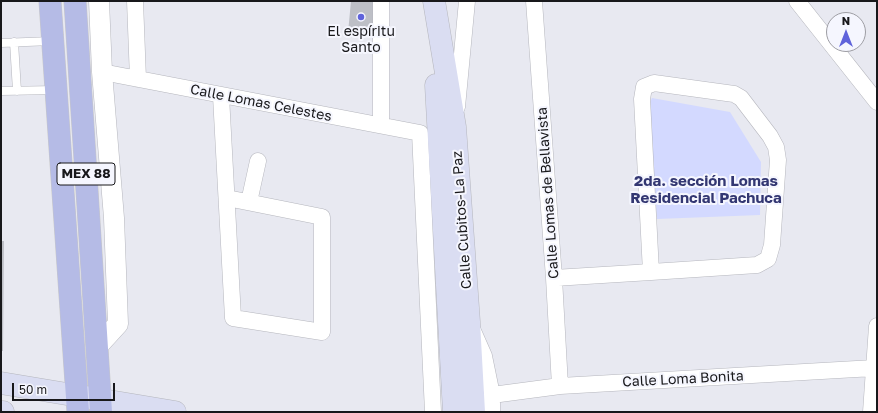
<!DOCTYPE html>
<meta charset="utf-8">
<style>
body{margin:0}
#map{position:relative;width:878px;height:413px;overflow:hidden;background:#e8e9f1;font-family:"Golos Text",sans-serif}
canvas{display:block}
.frame{position:absolute;inset:0;border:2px solid #18181b;pointer-events:none}
.north{position:absolute;left:826px;top:12px;width:40px;height:40px;box-sizing:border-box;background:#f5f6fe;border:1px solid #9d9da3;border-radius:50%;rotate:0deg;font-size:11px;font-weight:700;line-height:16px;text-align:center;color:#18181b}
.north::after{content:'';display:block;margin:auto;width:14px;height:18px;background:#5f63db;clip-path:polygon(50% 0,100% 100%,50% 72%,0 100%)}
.scale{position:absolute;left:12px;top:383px;width:103px;height:18px;box-sizing:border-box;border:2px solid #18181b;border-top:0;padding-left:5px;font-size:12px;line-height:14px;white-space:nowrap;color:#18181b;-webkit-text-stroke:3px #f5f6fe;paint-order:stroke}
</style>
<div id="map">
<canvas width="878" height="413"></canvas>
<div class="frame"></div>
<div class="north">N</div>
<div class="scale">50 m</div>
</div>
<script>
const c = document.querySelector('canvas').getContext('2d');
c.lineJoin = 'round';
function paint(path, color) {
  c.fillStyle = color;
  c.fill(path, 'evenodd');
}
function poly(rows) {
  const path = new Path2D();
  for (const r of rows) {
    path.moveTo(r[0], r[1]);
    for (let i = 2; i < r.length; i += 2) path.lineTo(r[i], r[i + 1]);
  }
  return path;
}
function strokePath(path, color, width, dash) {
  c.strokeStyle = color;
  c.lineWidth = width;
  c.lineCap = dash ? 'butt' : 'round';
  c.setLineDash(dash || []);
  c.stroke(path);
}
function drawText(font, color, halo, rows, align = 'center') {
  c.font = font + ' "Golos Text",sans-serif';
  c.lineWidth = 4;
  c.setLineDash([]);
  c.textBaseline = 'middle';
  c.strokeStyle = halo;
  c.fillStyle = color;
  for (const [text, x, y, turn = 0] of rows) {
    c.save();
    c.translate(x, y);
    c.rotate((+turn || 0) * Math.PI / 180);
    c.textAlign = isNaN(turn) ? turn : align;
    if (halo) c.strokeText(text, 0, 0);
    c.fillText(text, 0, 0);
    c.restore();
  }
}
paint(poly([
 [652,98,730,112,761,162,760,215,657,219,649,104]
]), '#d3d9ff');
paint(poly([
 [351,1,373,1,373,34,348,33],
 [1,241,4,241,3,351,1,351]
]), '#bdbfc6');
const service = poly([
 [14,42,17,91],
 [1,43,52,41],
 [1,91,56,90]
]);
const minor = poly([
 [135,1,138,79],
 [381,1,381,125],
 [534,1,554,278,560,386],
 [797,1,877,102],
 [102,72,420,133,433,412],
 [221,96,233,318,322,332,322,217,227,198],
 [457,107,467,1],
 [249,202,258,161],
 [554,278,651,272,757,265,768,259,772,245,778,160,776,147,770,136,741,98,734,94,654,83,644,87,642,99,651,272],
 [473,331,484,356,492,395,492,412],
 [492,395,560,386,874,368],
 [871,412,877,326]
]);
const tertiary = poly([
 [97,347,118,324,114,218,102,72,99,1]
]);
const secondary = poly([
 [434,1,455,127,469,322,474,412],
 [436,85,454,412],
 [1,383,175,412],
 [1,412,3,412]
]);
const primary = poly([
 [50,1,78,412],
 [75,1,101,412]
]);
strokePath(service, '#b5b6bd', 9);
strokePath(minor, '#b5b6bd', 17);
strokePath(tertiary, '#b5b6bd', 21);
strokePath(secondary, '#b5b6bd', 23);
strokePath(primary, '#c8c8c8', 23);
strokePath(service, '#fff', 8);
strokePath(minor, '#fff', 16);
strokePath(tertiary, '#fff', 20);
strokePath(secondary, '#daddf2', 22);
strokePath(primary, '#b5bbe6', 22);
for (const [x, y, r, color] of [
 [361,17,4,"#5f63db"]
]) {
  const dot = new Path2D();
  dot.arc(x, y, r, 0, 2 * Math.PI);
  c.fillStyle = color;
  c.fill(dot);
  strokePath(dot, '#f5f6fe', 1.5);
}
for (const [x, y, w] of [
 [86,174,58]
]) {
  const box = new Path2D();
  box.roundRect(x - w / 2, y - 11, w, 22, 3);
  c.fillStyle = '#f5f6fe';
  c.fill(box);
  strokePath(box, '#18181b', 1);
}
drawText('bold 13px', '#18181b', null, [
 ["MEX 88",86,174]
]);
drawText('14px', '#18181b', '#f5f6fe', [
 ["El espíritu",361,32],
 ["Santo",361,48]
]);
drawText('14px', '#18181b', '#f5f6fe', [
 ["Calle Lomas Celestes",261,103,11],
 ["Calle Lomas de Bellavista",548,193,-94],
 ["Calle Cubitos-La Paz",462,220,-94],
 ["Calle Loma Bonita",683,379,-3]
]);
drawText('bold 15px', '#333772', '#f5f6fe', [
 ["2da. sección Lomas",706,181],
 ["Residencial Pachuca",706,198]
]);
</script>
